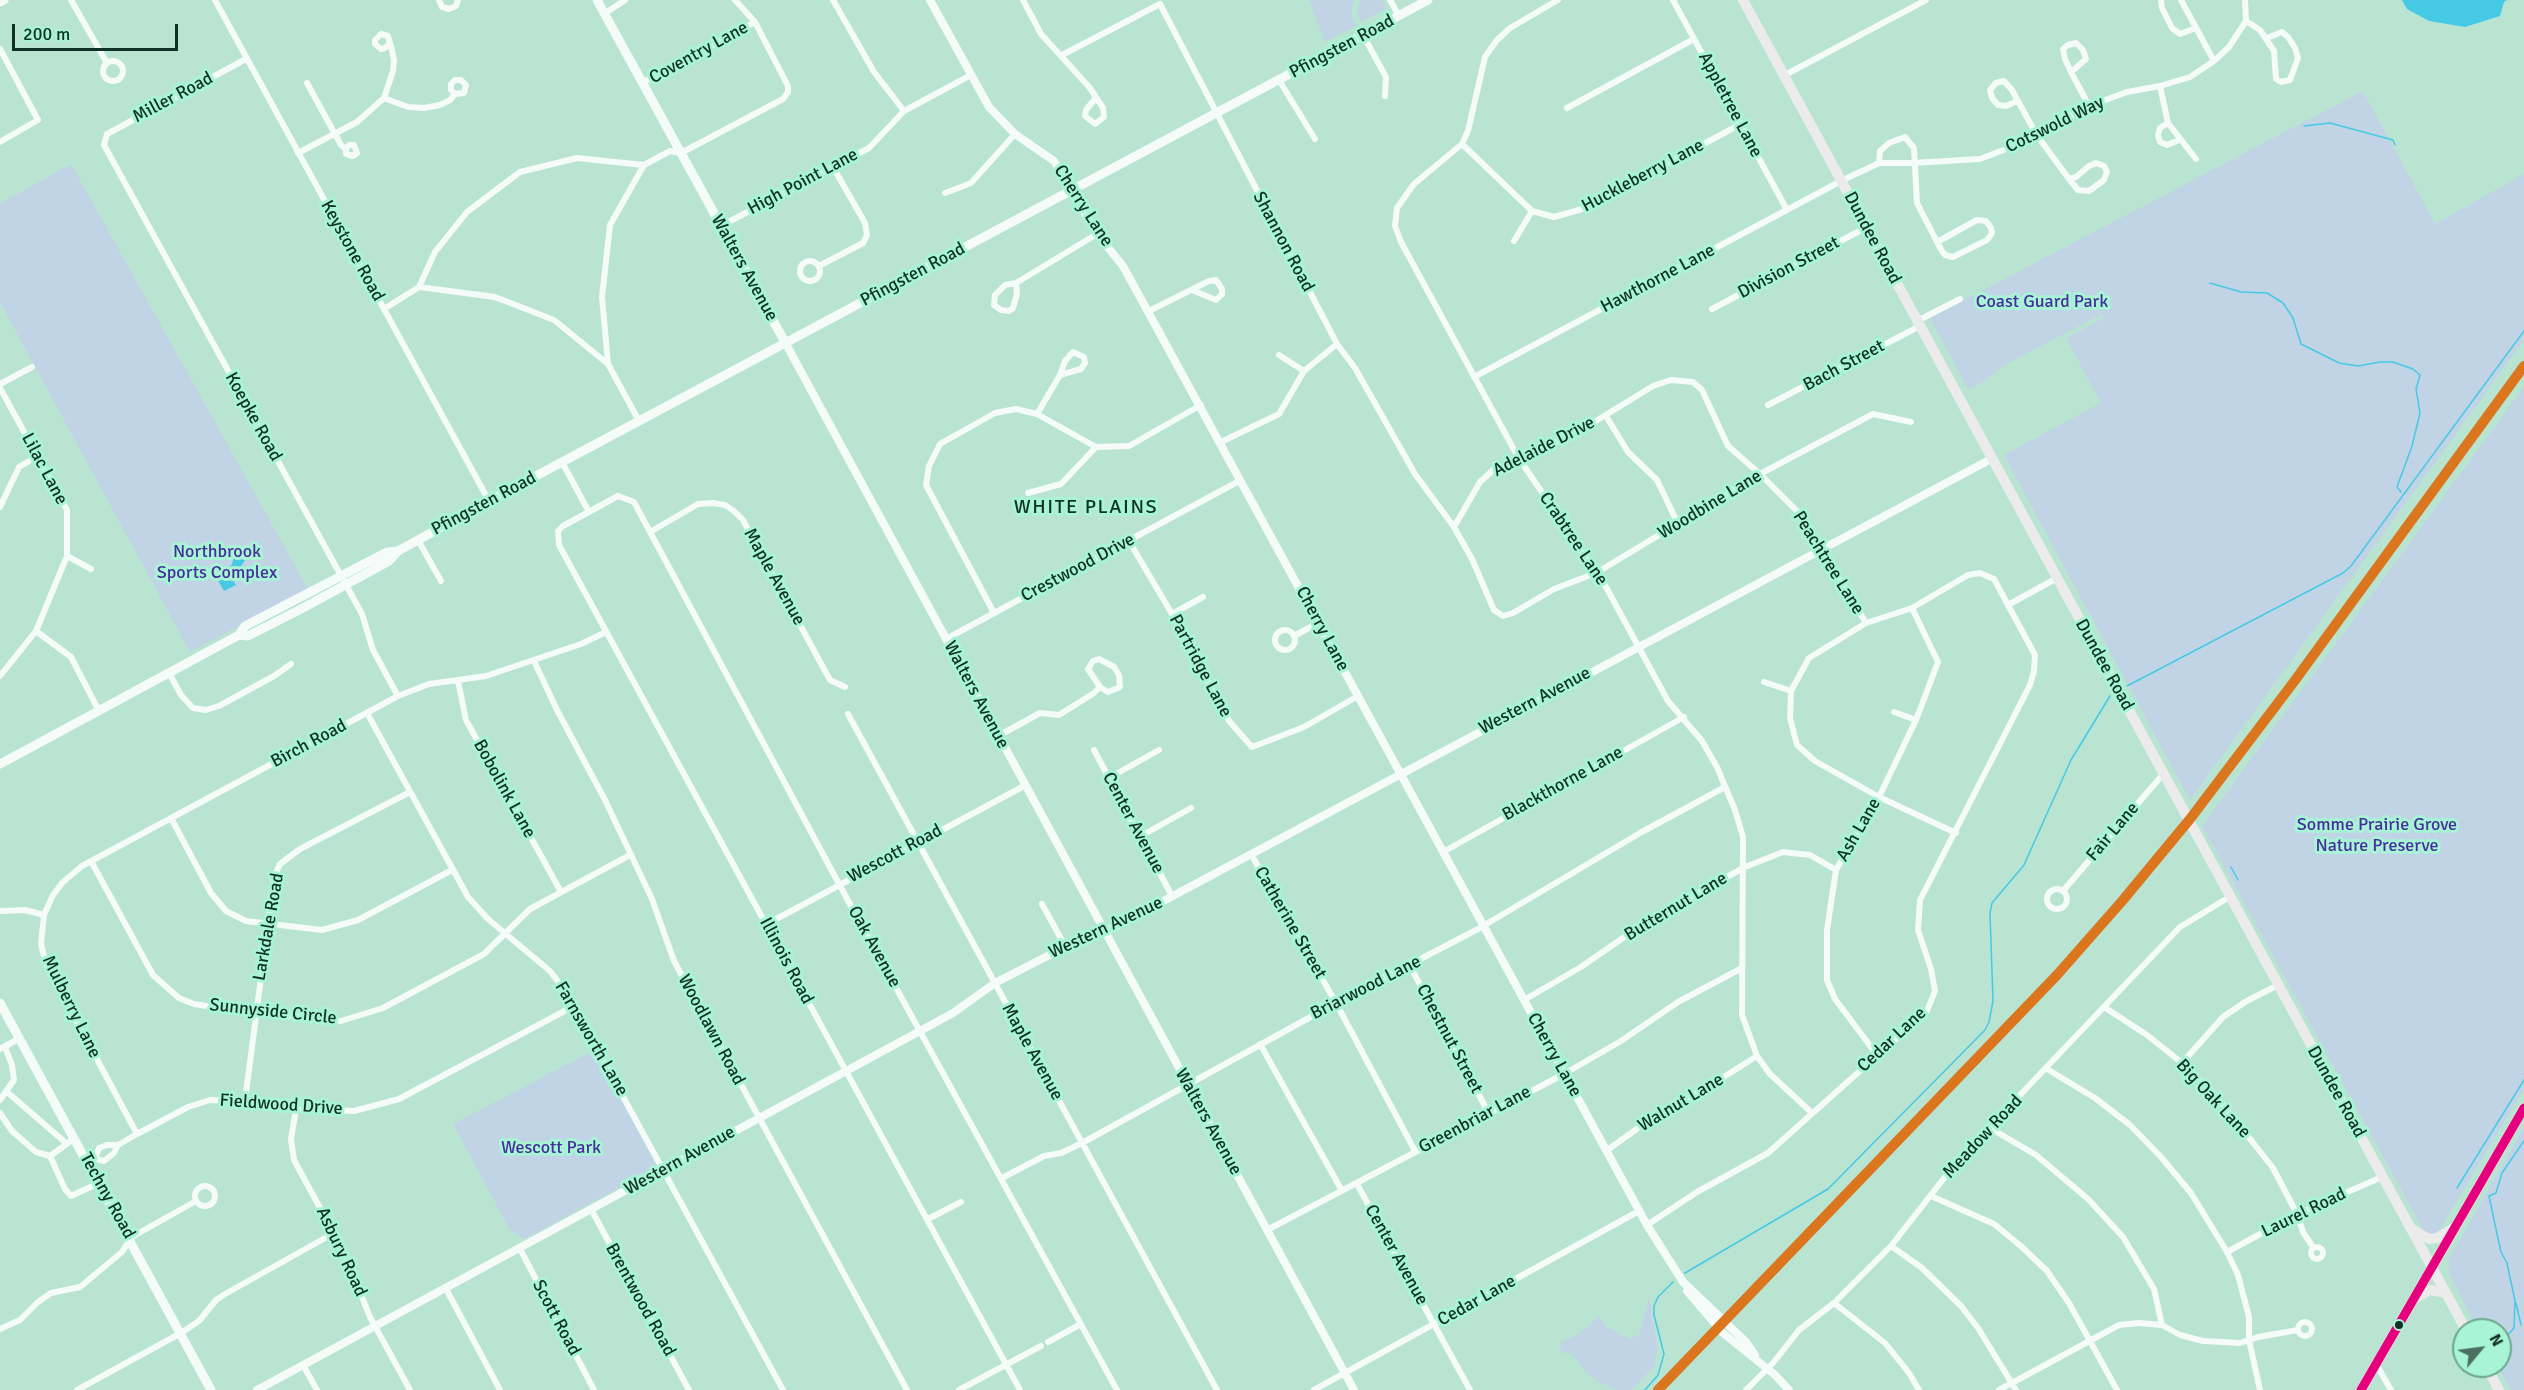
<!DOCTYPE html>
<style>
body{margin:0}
#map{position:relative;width:2524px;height:1390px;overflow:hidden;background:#b8e4d1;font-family:Signika,sans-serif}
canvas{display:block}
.north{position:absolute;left:2452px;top:1318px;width:60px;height:60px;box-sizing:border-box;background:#a7f5d4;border:2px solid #6ba78e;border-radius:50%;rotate:61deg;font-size:16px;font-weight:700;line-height:24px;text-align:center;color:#103125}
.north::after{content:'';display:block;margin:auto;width:21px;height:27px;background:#4b7061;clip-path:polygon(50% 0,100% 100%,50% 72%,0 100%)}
.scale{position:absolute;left:12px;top:24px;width:166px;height:27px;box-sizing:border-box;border:3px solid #103125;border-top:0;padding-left:8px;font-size:18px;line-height:21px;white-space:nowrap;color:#103125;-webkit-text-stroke:4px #a7f5d4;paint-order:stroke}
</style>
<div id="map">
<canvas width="2524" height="1390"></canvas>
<div class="north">N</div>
<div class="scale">200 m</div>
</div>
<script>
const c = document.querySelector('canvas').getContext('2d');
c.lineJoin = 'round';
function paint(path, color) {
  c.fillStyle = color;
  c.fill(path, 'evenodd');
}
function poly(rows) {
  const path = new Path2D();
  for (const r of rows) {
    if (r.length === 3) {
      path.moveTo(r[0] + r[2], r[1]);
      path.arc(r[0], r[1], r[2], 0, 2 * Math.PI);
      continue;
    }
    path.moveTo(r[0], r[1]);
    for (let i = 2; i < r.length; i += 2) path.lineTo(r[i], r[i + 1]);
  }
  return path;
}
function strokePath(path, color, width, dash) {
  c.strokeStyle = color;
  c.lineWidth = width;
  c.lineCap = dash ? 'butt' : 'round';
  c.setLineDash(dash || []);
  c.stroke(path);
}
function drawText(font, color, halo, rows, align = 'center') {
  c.font = font + ' Signika,sans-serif';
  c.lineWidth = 6;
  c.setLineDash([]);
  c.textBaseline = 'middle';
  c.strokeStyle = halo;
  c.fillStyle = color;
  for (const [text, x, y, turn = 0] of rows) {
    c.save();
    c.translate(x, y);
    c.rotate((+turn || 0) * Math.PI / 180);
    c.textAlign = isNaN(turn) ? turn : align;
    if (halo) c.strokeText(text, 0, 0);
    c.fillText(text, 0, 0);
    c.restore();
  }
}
paint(poly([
 [1309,0,1354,0,1351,13,1356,26,1325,42],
 [1360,0,1382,0,1386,8,1361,22,1357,11],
 [2363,91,2435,224,2524,174,2524,340,2190,800,2004,455,2101,403,2066,338,2104,318,2102,314,2001,367,1985,381,1968,389,1930,318],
 [71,164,308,589,190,652,0,302,0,204],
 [2524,387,2524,1089,2436,1236,2426,1235,2202,826],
 [595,1050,654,1161,655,1168,524,1239,510,1230,453,1124],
 [2524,1127,2524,1390,2511,1390,2498,1366,2500,1366,2500,1330,2478,1330,2449,1273,2450,1257],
 [1649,1298,1658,1349,1654,1366,1632,1390,1618,1390,1598,1382,1582,1368,1574,1356,1569,1353,1563,1353,1559,1346,1562,1342,1577,1335,1599,1316,1604,1325,1630,1339,1639,1335]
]), '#c1d4e6');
paint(poly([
 [2402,0,2507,0,2504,2,2500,16,2465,27,2429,21,2407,9],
 [234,558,245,560,238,571,242,573,243,577,239,577,236,573,230,576,236,585,224,591,215,575,231,566]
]), '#46c9e5');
strokePath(poly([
 [2304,126,2330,123,2393,140,2395,145],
 [2210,283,2241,292,2267,293,2283,303,2293,318,2301,344,2339,363,2358,366,2380,362,2393,362,2413,369,2420,375,2416,389,2420,413,2412,446,2397,487,2401,492],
 [2127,686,2343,573,2351,566,2524,331],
 [2231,867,2238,880],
 [2457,1188,2524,1080],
 [1685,1273,1828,1189,1985,1030,1989,1022,1993,1001,1990,913,1992,903,2024,865,2071,760,2110,696],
 [2516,1303,2521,1325],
 [2504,1359,2508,1335,2514,1328,2515,1301,2507,1263,2501,1252,2497,1234,2489,1196,2496,1193,2502,1173,2524,1141],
 [1645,1390,1658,1375,1664,1354,1654,1315,1654,1306,1658,1297,1673,1282]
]), '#46c9e5', 1.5);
strokePath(poly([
 [71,0,107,63],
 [215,0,489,501],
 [439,0,442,7,449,9,456,6,458,0],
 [833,0,874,72,904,111],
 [1023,0,1041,34,1090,88,1103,108,1104,117,1095,124,1085,116,1086,110,1095,99],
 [1390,0,1399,16],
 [1558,0,1510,28,1497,40,1485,57,1468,131,1462,144,1414,184,1397,208,1395,226,1401,242,1518,457,1606,587,1668,701,1702,741,1717,767,1735,810,1743,837,1742,1015,1757,1056,1770,1074,1812,1113],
 [1673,0,1787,210],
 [2161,0,2162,8,2172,28,2180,34,2196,28],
 [2181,0,2214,61],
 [2245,0,2246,21],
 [604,14,625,0],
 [2246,21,2260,30,2274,51,2276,79,2281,82,2290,80,2298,58,2295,48,2288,37,2282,32,2267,38],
 [1363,35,1386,77,1385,96],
 [0,49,38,120,0,142],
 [1062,55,1160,4,1337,344,1355,368,1415,474,1454,527,1472,559,1494,610,1503,616,1513,613,1554,589,1596,573,1760,474,1873,414,1911,422],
 [246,59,107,134,104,145,362,614,373,650,398,696],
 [113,71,10],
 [2071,72,2086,59,2083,50,2076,43,2068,45,2063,49,2065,59,2071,72,2089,106],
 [1785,75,1926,0],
 [1279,80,1315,139],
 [307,83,341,145,346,149,346,154,353,156,357,153,354,145,349,145,346,149],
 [642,83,755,22],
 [2160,86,2168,123,2196,159],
 [384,98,408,107,424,108,440,105,450,100,455,94,464,93,466,85,461,80,455,80,451,84,451,90,455,94],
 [2017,101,2006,106,1998,105,1992,98,1990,90,1996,83,2004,81,2012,90,2036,134,2069,179,2078,190,2089,191,2104,180,2107,172,2104,166,2096,163,2089,166,2076,177,2069,179],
 [1567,108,1694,39],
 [2168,123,2160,128,2158,135,2160,142,2167,145,2179,140],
 [1462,144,1532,211,1554,217,1582,209,1741,124],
 [298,153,357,122,384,98,393,71,394,61,392,50,388,36,381,34,375,40,375,44,381,49,385,48,390,43],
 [1879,163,1880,151,1889,143,1905,137,1914,148,1917,203,1937,242,1942,251,1945,255,1953,257,1987,240,1992,233,1991,228,1986,221,1977,220,1937,242],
 [945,193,971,183,1015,134],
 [721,226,869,148,904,111,971,75],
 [1514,241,1532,211],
 [810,271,10],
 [819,266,863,243,867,235,865,223,833,167],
 [1016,283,1017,294,1013,308,1009,311,1001,310,994,305,995,295,1005,285,1016,283,1097,234],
 [419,287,495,297,554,320,608,364],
 [384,309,419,287,435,252,467,212,520,172,577,158,644,165,670,151,681,153,783,99,788,92,788,86,755,22,735,0],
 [1712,309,1867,227],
 [1149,311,1209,281,1216,280,1222,289,1222,294,1216,300,1192,290],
 [1917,321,1960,299],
 [1279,355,1304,371],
 [1474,377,1841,181,1879,163,1913,163,1980,159,2006,149,2089,106,2127,92,2160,86,2190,77,2214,61,2229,47,2246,21],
 [0,384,32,367],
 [0,388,67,510,67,556,36,631,0,676],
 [1768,405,1920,326],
 [1037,414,1060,375,1081,369,1085,363,1084,357,1073,352,1065,361,1060,375],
 [1606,416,1628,452,1657,480,1678,524],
 [639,421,608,364,602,297,610,225,644,165],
 [1221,442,1279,414,1304,371,1337,344],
 [562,462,589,512],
 [1028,493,1061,484,1096,447],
 [0,507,19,467,38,456],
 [1454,527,1480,482,1493,470,1578,432,1653,386,1671,380,1693,382,1702,390,1728,446,1760,474,1803,517,1866,623],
 [650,532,698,504,713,503,725,505,734,511,743,520,830,680,845,687],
 [418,540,441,581],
 [1129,541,1172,614,1229,721,1252,747,1304,727,1358,696],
 [67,556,91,569],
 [994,613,926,485,929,466,940,444,995,413,1016,409,1037,414,1096,447,1129,446,1201,405],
 [1172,614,1203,597],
 [1285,640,10],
 [36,631,71,657,99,711],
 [1294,636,1318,623],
 [946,639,1241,480],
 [534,661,557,710,605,800,652,899,674,961,907,1390],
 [169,673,181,695,193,708,206,710,219,706,274,676,291,664],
 [458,681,466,720,561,892],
 [1764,682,1791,691],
 [1894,712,1916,720],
 [367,713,468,897,488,919,550,971,566,992,783,1390],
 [848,714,1217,1390],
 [998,736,1040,713,1059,715,1094,693,1100,687,1108,692,1120,687,1119,675,1114,667,1099,659,1093,661,1088,669,1100,687],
 [1094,750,1172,896],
 [1109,778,1159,750],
 [171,818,211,893,226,911,246,921,322,930,358,920,452,870],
 [1956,833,1879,797,1815,761,1797,745,1790,718,1791,691,1809,658,1866,623,1912,608,1968,575,1980,573,1994,579,2008,605,2057,578],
 [1141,836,1191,808],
 [1443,852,1684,717],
 [1251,854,1336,1003,1415,1151],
 [91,861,153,975,179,998,194,1004,232,1010,341,1021,383,1008,484,954,530,909,630,855],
 [2057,899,10],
 [2063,891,2164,773],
 [1042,904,1065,946],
 [0,911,25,910,44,915,41,944,46,964,137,1134],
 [44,915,53,895,63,882,82,866,398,696,429,684,486,676,581,644,606,632],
 [767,924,1024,786],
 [1410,966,1488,1112],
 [1524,1000,1581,967,1649,920,1745,867,1783,852,1810,855,1836,870],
 [2104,1007,2147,1035,2182,1063,2217,1097,2273,1168,2297,1214,2303,1232,2313,1247],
 [1260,1044,1341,1189],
 [0,1049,20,1038],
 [1877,1055,1835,999,1827,980,1827,930,1836,870,1879,797,1916,720,1938,662,1912,608],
 [2182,1063,2223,1017,2245,1002,2278,985],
 [2047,1069,2095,1098,2130,1125,2161,1157,2191,1193,2227,1252,2238,1275,2249,1317,2249,1340,2260,1390],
 [7,1092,66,1143],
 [0,1100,14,1080,12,1065,5,1047],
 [245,1101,274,877,280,864,300,849,410,792],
 [296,1109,291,1139,294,1160,345,1254,370,1317,410,1390],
 [0,1113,12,1131,36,1152,50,1156],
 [1990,1128,2036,1155,2088,1199,2123,1237,2154,1289,2162,1325],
 [75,1138,50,1156,65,1189,71,1196,99,1183],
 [1606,1151,1659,1113,1708,1087,1757,1056],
 [95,1159,99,1148,107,1145,118,1145],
 [88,1163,95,1159,104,1161,114,1153,118,1145,137,1134,188,1107,210,1100,245,1101,296,1109,354,1111,399,1099,574,1006],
 [1002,1178,1044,1156,1061,1153,1082,1143,1336,1003,1478,929,1640,833,1725,787],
 [1357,1184,1470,1390],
 [205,1196,10],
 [1931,1196,1994,1224,2022,1247,2047,1271,2069,1303,2117,1390],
 [592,1211,689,1390],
 [928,1219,961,1202],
 [1647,1225,1697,1192,1768,1153,1927,1011,1935,991,1931,969,1918,930,1920,900,2030,685,2034,671,2035,655,2008,605],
 [1267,1230,1564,1074,1621,1041,1678,1002,1742,968],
 [130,1238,196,1201],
 [1891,1246,1922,1268,1961,1306,1978,1328,2016,1390],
 [2317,1253,6],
 [519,1247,594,1390],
 [2227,1252,2297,1214,2382,1177],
 [445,1287,500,1390],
 [1834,1303,1885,1343,1909,1373,1919,1390],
 [2305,1329,7],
 [0,1329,20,1320,38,1302,51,1293,80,1287,122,1252,130,1240],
 [1048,1342,1081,1324],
 [2376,1364,2391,1390],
 [303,1365,317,1390],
 [77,1390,181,1333,199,1321,216,1300,225,1294,334,1233],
 [959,1390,1041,1346],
 [1020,1390,559,545,558,531,563,526,618,496,634,502,839,884,1117,1390],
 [1314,1390,1639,1211],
 [1746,1390,1773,1363,1799,1330,1834,1303,1891,1246,1959,1159,2180,927,2231,896],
 [1999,1390,2119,1325,2139,1323,2162,1325,2180,1335,2203,1341,2240,1343,2258,1337,2298,1330]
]), '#f4fbf8', 6);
strokePath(poly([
 [930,0,989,107,1015,134,1054,161,1097,234,1123,266,1647,1225,1683,1282,1722,1319],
 [786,344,1354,1390],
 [1687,1291,1716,1325],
 [1729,1326,1746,1342,1755,1355],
 [1723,1333,1775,1375,1789,1390],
 [257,1390,920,1031,953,1013,995,983,1096,931,1111,929,1993,458]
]), '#f4fbf8', 8);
strokePath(poly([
 [597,0,786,344],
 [0,2,4,0],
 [239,635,248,636,303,608,389,561,398,551,489,501,1428,0],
 [0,764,239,635,245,626,387,552,398,551],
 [0,1003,211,1390]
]), '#f4fbf8', 9);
strokePath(poly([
 [1743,0,2466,1330],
 [2410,1228,2429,1239,2437,1238,2452,1229],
 [2416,1298,2430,1290,2446,1293],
 [2486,1366,2499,1390],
 [2361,1390,2524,1108]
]), '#ecebec', 10);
strokePath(poly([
 [2361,1390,2524,1108]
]), '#e5007d', 9);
strokePath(poly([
 [1658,1390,2057,975,2123,900,2190,819,2293,683,2524,366]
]), '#db761e', 10);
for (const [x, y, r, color] of [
 [2399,1325,5,"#103125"]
]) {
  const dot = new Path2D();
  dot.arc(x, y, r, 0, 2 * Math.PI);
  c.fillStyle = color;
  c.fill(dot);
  strokePath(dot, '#a7f5d4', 2);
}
drawText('18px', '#103125', '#a7f5d4', [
 ["Pfingsten Road",1342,47,-28],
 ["Coventry Lane",699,53,-29],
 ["Miller Road",173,98,-28],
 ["Appletree Lane",1730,105,62],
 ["Cotswold Way",2055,125,-26],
 ["Huckleberry Lane",1643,176,-28],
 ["High Point Lane",803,182,-28],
 ["Cherry Lane",1083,206,57],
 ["Dundee Road",1872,238,62],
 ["Shannon Road",1283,242,62],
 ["Keystone Road",352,251,61],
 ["Walters Avenue",744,268,61],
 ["Division Street",1789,268,-28],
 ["Pfingsten Road",913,275,-28],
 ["Hawthorne Lane",1658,279,-28],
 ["Bach Street",1844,366,-28],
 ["Koepke Road",253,417,61],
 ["Adelaide Drive",1544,447,-27],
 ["Lilac Lane",44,469,62],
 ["Pfingsten Road",484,504,-28],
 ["Woodbine Lane",1710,505,-31],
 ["Crabtree Lane",1573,539,56],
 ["Peachtree Lane",1828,563,58],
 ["Crestwood Drive",1078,568,-28],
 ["Maple Avenue",774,577,61],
 ["Cherry Lane",1322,629,62],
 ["Dundee Road",2104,665,61],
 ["Partridge Lane",1200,666,62],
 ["Walters Avenue",976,695,62],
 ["Western Avenue",1535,701,-28],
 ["Birch Road",309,744,-28],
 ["Blackthorne Lane",1563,784,-29],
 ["Bobolink Lane",504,789,61],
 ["Center Avenue",1133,823,62],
 ["Ash Lane",1859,830,-60],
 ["Fair Lane",2113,832,-50],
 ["Wescott Road",895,854,-28],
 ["Butternut Lane",1676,907,-31],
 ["Catherine Street",1290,923,60],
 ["Larkdale Road",269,927,-80],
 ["Western Avenue",1106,928,-25],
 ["Oak Avenue",874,947,61],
 ["Illinois Road",786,961,62],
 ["Briarwood Lane",1366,988,-27],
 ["Mulberry Lane",71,1007,64],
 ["Sunnyside Circle",273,1012,6],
 ["Woodlawn Road",711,1030,62],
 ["Farnsworth Lane",591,1039,60],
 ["Chestnut Street",1449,1039,62],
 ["Cedar Lane",1892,1040,-43],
 ["Maple Avenue",1032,1052,61],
 ["Cherry Lane",1554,1055,61],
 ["Dundee Road",2336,1092,61],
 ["Big Oak Lane",2213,1099,47],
 ["Walnut Lane",1681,1103,-31],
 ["Fieldwood Drive",281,1105,4],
 ["Greenbriar Lane",1475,1120,-28],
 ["Walters Avenue",1208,1122,61],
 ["Meadow Road",1983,1137,-47],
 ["Western Avenue",680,1161,-29],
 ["Techny Road",107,1196,61],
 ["Laurel Road",2304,1213,-26],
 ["Asbury Road",341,1252,65],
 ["Center Avenue",1396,1255,61],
 ["Brentwood Road",640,1300,61],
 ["Cedar Lane",1477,1301,-29],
 ["Scott Road",556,1318,62]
]);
drawText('18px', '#462e9c', '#a7f5d4', [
 ["Coast Guard Park",2042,302],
 ["Northbrook",217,552],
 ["Sports Complex",217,573],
 ["Somme Prairie Grove",2377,825],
 ["Nature Preserve",2377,846],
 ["Wescott Park",551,1148]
]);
c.letterSpacing = '1.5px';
drawText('20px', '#103125', '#a7f5d4', [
 ["WHITE PLAINS",1086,508]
]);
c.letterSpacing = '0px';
</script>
